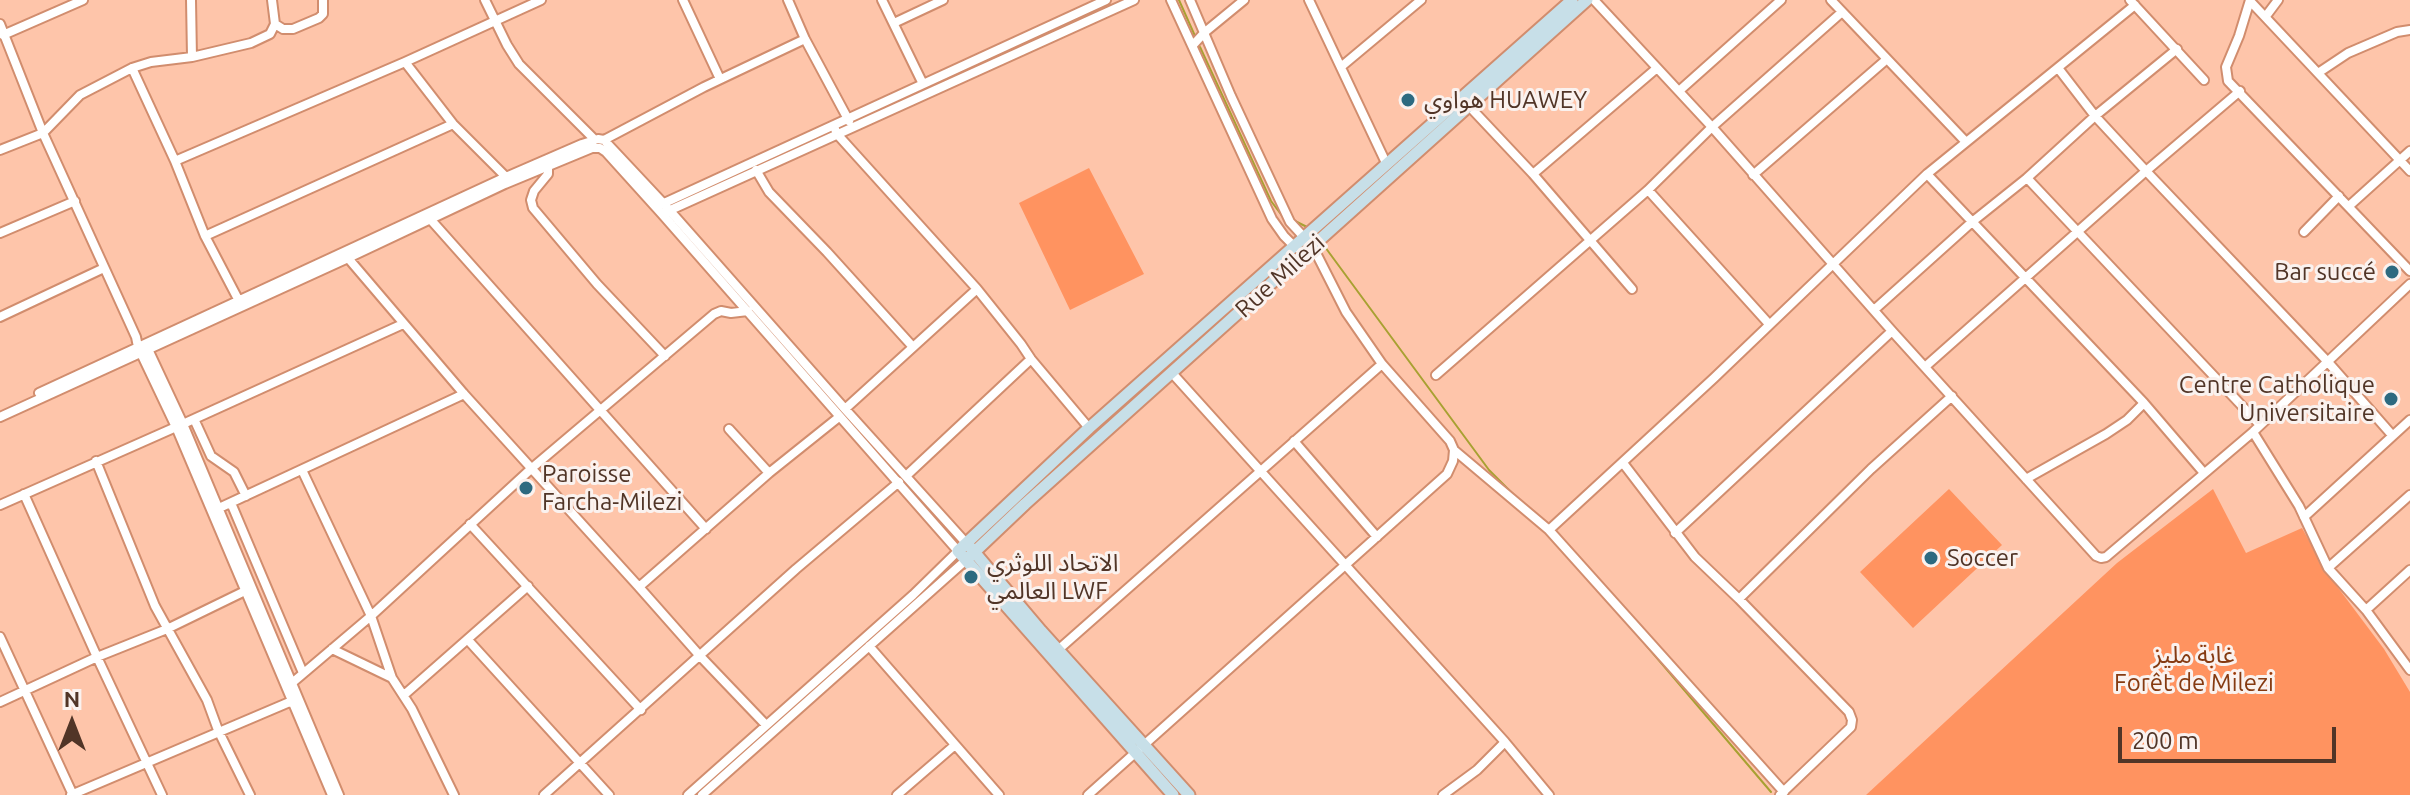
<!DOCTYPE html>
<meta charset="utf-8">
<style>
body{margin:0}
#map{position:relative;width:2410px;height:795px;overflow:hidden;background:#fec5aa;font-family:Ubuntu,sans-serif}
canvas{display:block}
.north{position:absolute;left:32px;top:683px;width:80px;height:80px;-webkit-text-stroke:6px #faf2ef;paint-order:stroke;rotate:0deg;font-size:22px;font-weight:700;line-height:32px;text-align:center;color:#513527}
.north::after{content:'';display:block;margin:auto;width:28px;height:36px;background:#513527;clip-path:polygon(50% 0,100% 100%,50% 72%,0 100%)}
.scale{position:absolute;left:2118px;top:727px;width:218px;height:36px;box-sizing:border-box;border:4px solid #513527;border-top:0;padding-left:10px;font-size:24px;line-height:28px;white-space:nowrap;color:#513527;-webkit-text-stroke:6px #faf2ef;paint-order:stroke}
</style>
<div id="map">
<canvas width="2410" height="795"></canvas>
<div class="north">N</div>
<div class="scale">200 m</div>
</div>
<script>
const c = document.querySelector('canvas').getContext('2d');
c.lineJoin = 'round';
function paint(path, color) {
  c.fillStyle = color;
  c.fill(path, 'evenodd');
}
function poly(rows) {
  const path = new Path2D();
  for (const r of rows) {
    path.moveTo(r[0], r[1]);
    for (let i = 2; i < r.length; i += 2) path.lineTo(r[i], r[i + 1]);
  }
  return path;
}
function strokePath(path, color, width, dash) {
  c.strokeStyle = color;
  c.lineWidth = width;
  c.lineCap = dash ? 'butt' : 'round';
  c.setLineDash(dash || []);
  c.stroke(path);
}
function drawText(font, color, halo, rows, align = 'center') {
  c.font = font + ' Ubuntu,"Noto Sans Arabic",sans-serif';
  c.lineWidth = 6;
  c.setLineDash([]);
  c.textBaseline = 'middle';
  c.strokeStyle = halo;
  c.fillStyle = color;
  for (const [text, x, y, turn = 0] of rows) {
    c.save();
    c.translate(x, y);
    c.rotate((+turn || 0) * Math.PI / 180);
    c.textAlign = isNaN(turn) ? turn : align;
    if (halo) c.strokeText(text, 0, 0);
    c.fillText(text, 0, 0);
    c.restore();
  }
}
paint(poly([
 [1089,168,1144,274,1070,310,1019,203],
 [1949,489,2002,545,1913,628,1860,572],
 [2213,489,2246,553,2302,528,2327,573,2384,649,2410,692,2410,795,1866,795,2117,563]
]), '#ff9360');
strokePath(poly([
 [1179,0,1195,36],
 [1200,47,1271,201,1283,217],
 [1295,221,1307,227],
 [1325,247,1489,470,1516,497],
 [1634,631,1771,792]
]), '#a8a132', 2);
const street = poly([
 [191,0,192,57],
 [485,0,507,45,519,64,595,140],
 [683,0,720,79],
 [788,0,805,39,849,121],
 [882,0,923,84],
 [1171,0,1272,219,1284,236,1296,248],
 [1309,0,1387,165],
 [1594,0,1712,127,1892,331,2096,556,2101,558,2106,557,2253,432,2410,284],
 [1831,0,1966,142],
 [2130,0,2204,80],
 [2250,0,2239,36,2226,67,2228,81,2410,271],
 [2251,2,2410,171],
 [2266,16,2278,0],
 [894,23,943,0],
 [0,24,43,133,136,337,138,347,176,427,332,795],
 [275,24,283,29,293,29,319,18,323,14,323,0],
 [3,35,83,0],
 [1193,45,1205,32,1244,0],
 [405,62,453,124,506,177],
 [1342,66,1421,0],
 [132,68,175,161,205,236,239,301],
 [2058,68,2095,116,2146,171,2327,361,2392,435],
 [2318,73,2348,53,2397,32,2410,30],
 [1679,91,1781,0],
 [1469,106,1533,174,1632,289],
 [835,129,837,134,977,289,1021,344,1031,359,1089,428],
 [604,140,704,87,805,39],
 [0,150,43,133,80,95,132,68,151,62,192,57,251,43,270,34,275,24,272,0],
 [175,161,405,62,541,0],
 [548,166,548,174,534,191,531,200,533,208,597,284,665,356],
 [756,170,769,192,827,252,913,347],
 [1533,174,1657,68],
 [1927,174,2144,403,2204,473],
 [1753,175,1887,59],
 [2027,178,2260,425],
 [1648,190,1769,324],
 [660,205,1106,0],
 [2349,206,2410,151],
 [666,212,1134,0],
 [431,220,706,529],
 [2304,232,2339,196],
 [0,233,75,201],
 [205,236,453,124],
 [348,258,464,394,639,587,769,473,839,417],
 [1874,310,1972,222,2027,178,2095,116,2177,49],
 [0,317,104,268],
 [146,345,183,424,339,795],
 [1926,366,2146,171,2240,91],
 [1172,373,1505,742,1549,795],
 [1436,375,1648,190,1712,127,1842,12],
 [39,393,506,177,582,144,598,139,604,140,664,204,845,409,967,544],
 [845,409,977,289],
 [0,417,348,258,505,184,592,148,600,148,606,152,662,214,958,551,913,595,688,795],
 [194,419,211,456,234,472,246,496],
 [183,424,403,324],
 [729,429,769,473],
 [2253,432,2299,506,2328,568,2366,610,2410,670],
 [1294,441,1377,537],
 [1454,450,1549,530,1784,792],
 [96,461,155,606,207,700,218,730,250,795],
 [1623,463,1695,557,1739,599,1849,712,1852,720,1851,727,1780,795],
 [302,470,371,616,392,678,412,709,454,795],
 [906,476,1031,359],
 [2026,479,2106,434,2127,420,2144,403],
 [24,494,97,657,162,795],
 [231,503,303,673],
 [0,505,176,427],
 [217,509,464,394],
 [2304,517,2410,420],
 [470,524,641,710],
 [1549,530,1714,378,1927,174,2135,5],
 [1675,533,1892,331],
 [2328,568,2410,495],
 [639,587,700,656,766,725],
 [1739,599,1871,469,1952,396],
 [2366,610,2410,570],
 [0,637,73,795],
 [468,640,609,795],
 [869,646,999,795],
 [332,649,392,678],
 [1058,650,1382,364],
 [292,683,371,616,532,468,714,314,721,311,731,313,748,311],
 [404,695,528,586],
 [0,702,97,657,167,629,245,591],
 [71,795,292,701],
 [544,795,796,569,899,482],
 [702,795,966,560],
 [897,795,955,745],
 [1088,795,1447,474,1453,461,1454,450,1450,441,1382,364,1346,312,1313,247,1290,222,1231,96,1190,0],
 [1443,795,1477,770,1505,742]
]);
const secondary = poly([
 [970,547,1041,631,1189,795],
 [966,560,1025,504,1587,0],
 [1173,795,958,551,1089,428,1572,0]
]);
strokePath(street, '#d18d6e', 12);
strokePath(secondary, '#d18d6e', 15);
strokePath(street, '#fff', 8);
strokePath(secondary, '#c7dfe8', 11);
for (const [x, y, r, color] of [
 [1408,100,8,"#2d6a80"],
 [2392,272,8,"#2d6a80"],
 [2391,399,8,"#2d6a80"],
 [526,488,8,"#2d6a80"],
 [1931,558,8,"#2d6a80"],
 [971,577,8,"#2d6a80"]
]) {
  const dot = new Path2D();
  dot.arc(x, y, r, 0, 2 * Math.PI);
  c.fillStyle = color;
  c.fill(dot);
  strokePath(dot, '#faf2ef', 3);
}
drawText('24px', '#513527', '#faf2ef', [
 ["هواوي HUAWEY",1424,100],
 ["Bar succé",2376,272,"right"],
 ["Centre Catholique",2375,385,"right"],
 ["Universitaire",2375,413,"right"],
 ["Paroisse",542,474],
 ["Farcha-Milezi",542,502],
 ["Soccer",1947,558],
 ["الاتحاد اللوثري",987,563],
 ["العالمي LWF",987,591]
], 'left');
drawText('24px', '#513527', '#faf2ef', [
 ["Rue Milezi",1280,276,-42]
]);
drawText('24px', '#853a11', '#faf2ef', [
 ["غابة مليز",2194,655],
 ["Forêt de Milezi",2194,683]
]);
</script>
